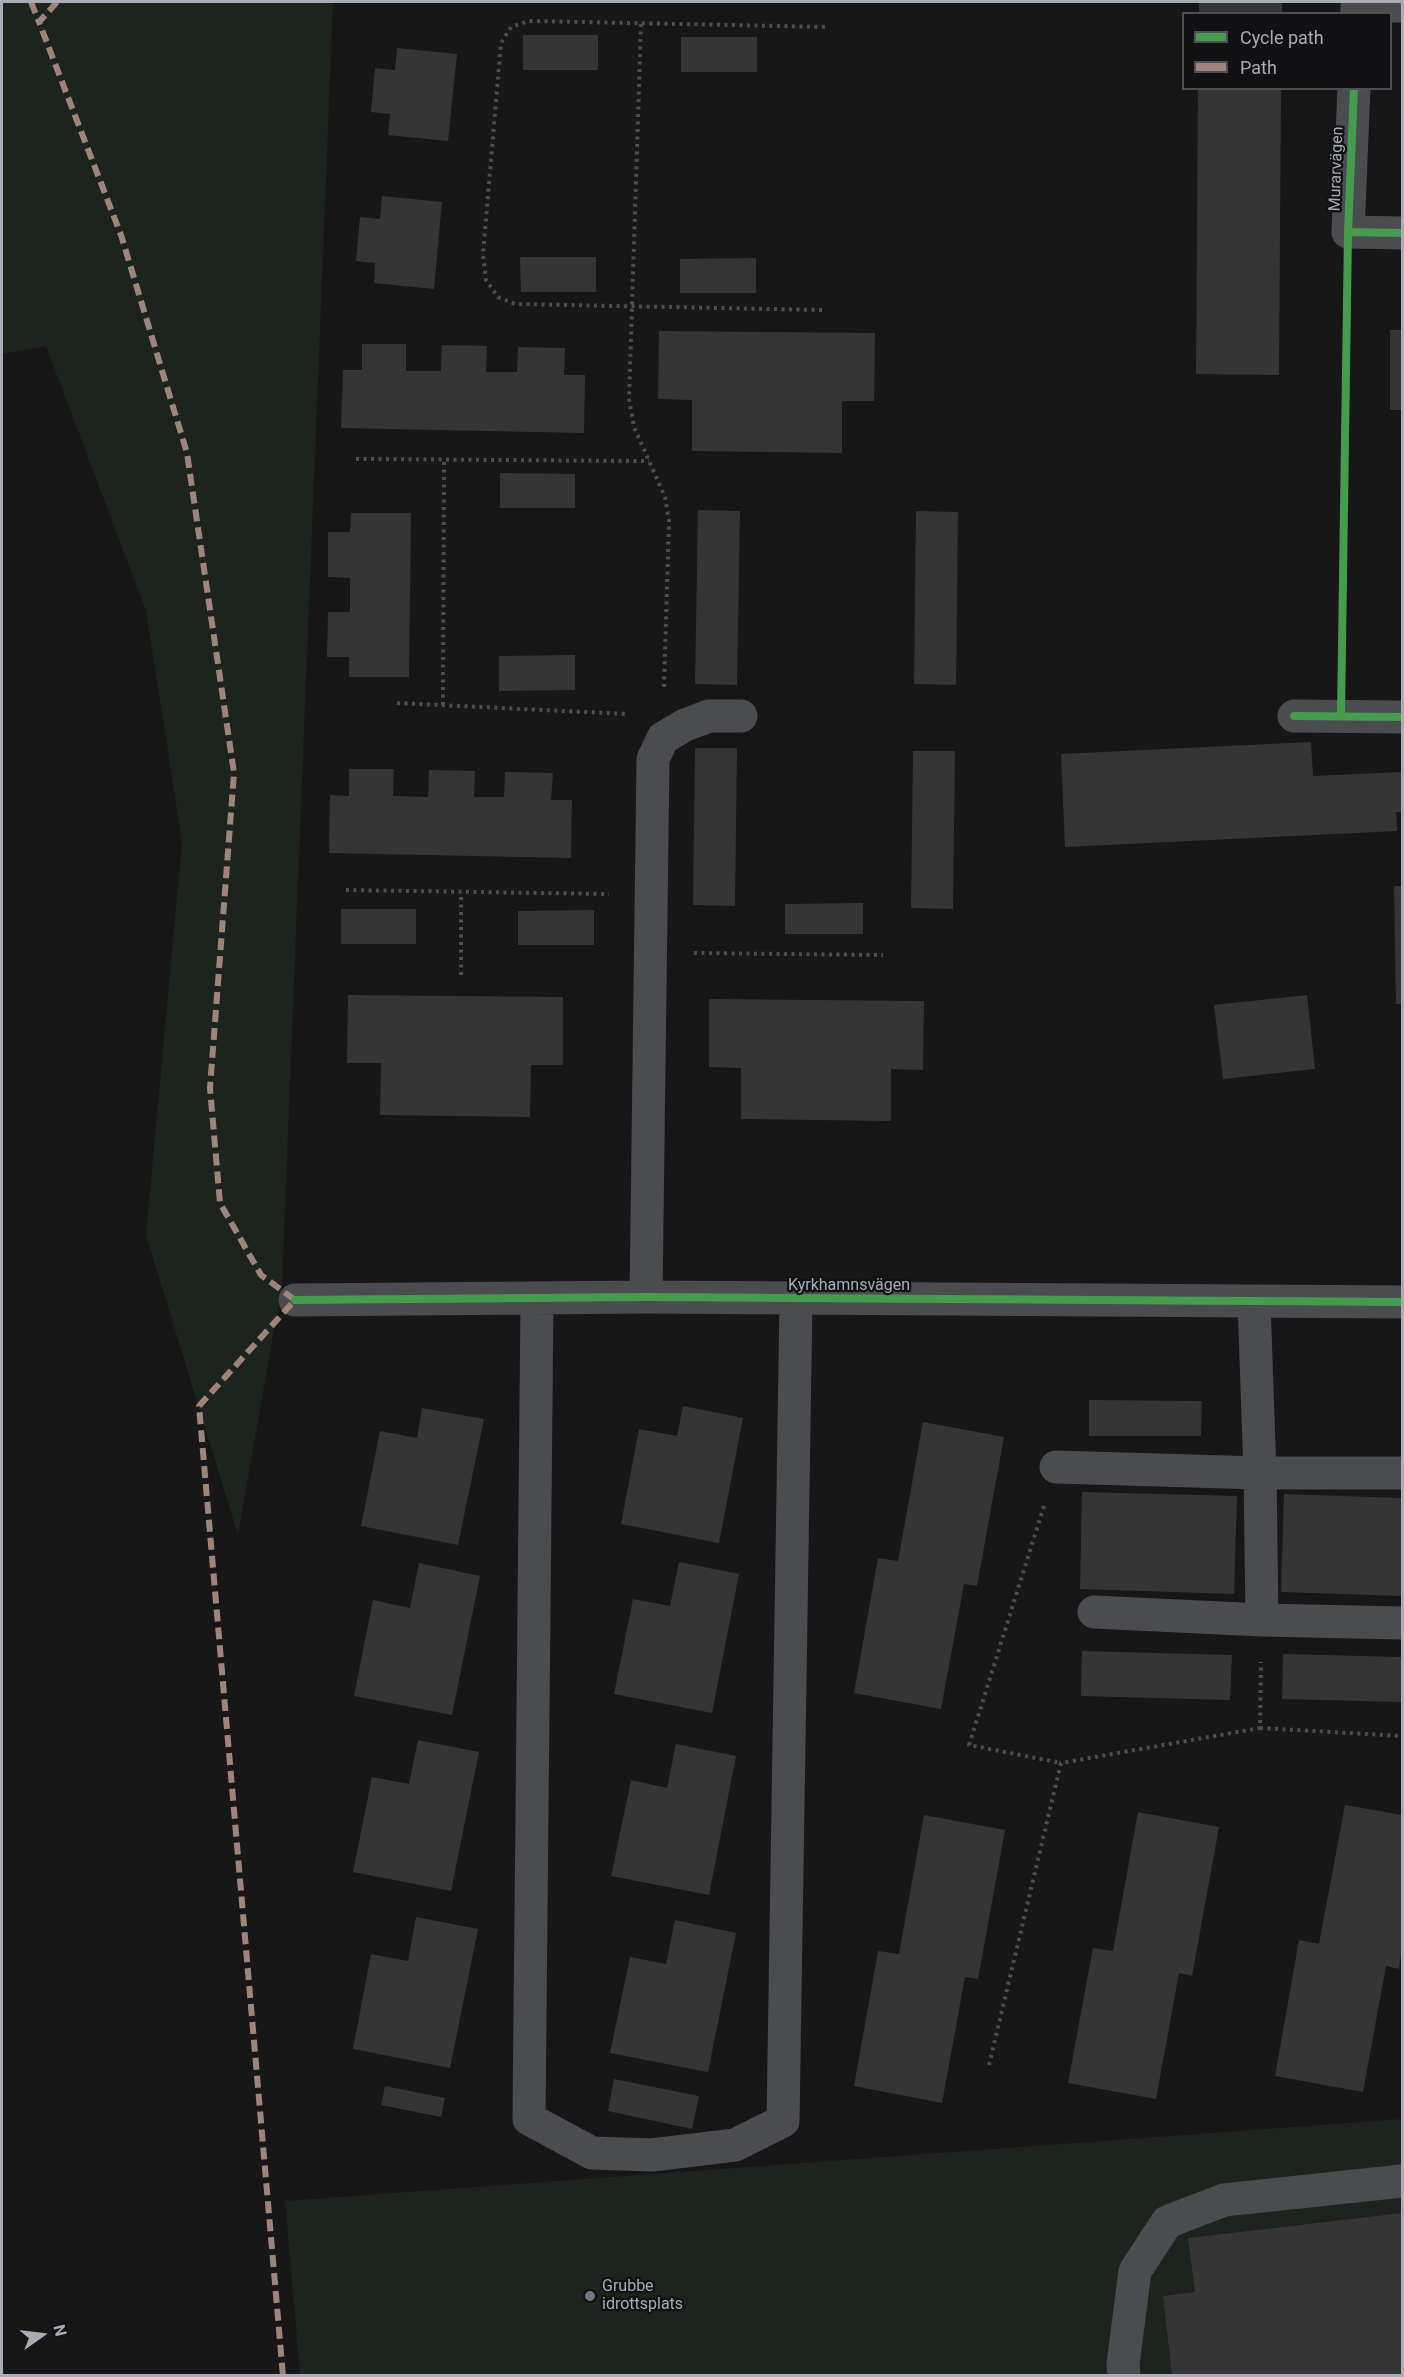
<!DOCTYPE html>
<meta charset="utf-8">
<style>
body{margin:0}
#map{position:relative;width:1404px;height:2377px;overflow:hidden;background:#171717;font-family:Roboto,sans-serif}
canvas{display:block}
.frame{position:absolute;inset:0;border:3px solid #a8adb8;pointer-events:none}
.legend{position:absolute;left:1182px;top:12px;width:210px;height:78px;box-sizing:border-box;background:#111113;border:2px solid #4d4f55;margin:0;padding:8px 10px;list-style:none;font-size:18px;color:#a8adb8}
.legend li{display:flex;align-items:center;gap:12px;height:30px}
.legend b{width:30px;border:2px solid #4d4f55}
.north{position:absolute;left:12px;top:2305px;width:60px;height:60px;-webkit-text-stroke:4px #111113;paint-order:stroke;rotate:76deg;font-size:16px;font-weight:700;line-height:24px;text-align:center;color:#a8adb8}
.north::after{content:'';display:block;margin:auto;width:21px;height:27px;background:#a8adb8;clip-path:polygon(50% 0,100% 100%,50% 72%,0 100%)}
</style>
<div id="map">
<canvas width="1404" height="2377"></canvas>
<div class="frame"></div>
<ul class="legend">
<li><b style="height:8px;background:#469c4c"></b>Cycle path</li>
<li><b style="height:8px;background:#a18479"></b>Path</li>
</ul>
<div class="north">N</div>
</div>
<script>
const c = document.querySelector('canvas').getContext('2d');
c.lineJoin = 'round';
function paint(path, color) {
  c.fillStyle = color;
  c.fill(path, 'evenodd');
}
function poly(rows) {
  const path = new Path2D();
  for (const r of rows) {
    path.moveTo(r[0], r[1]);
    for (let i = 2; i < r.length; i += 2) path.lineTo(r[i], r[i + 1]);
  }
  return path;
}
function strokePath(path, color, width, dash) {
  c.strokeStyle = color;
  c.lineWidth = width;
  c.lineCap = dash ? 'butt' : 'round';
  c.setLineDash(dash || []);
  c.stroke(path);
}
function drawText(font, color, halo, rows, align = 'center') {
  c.font = font + ' Roboto,sans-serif';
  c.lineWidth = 4.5;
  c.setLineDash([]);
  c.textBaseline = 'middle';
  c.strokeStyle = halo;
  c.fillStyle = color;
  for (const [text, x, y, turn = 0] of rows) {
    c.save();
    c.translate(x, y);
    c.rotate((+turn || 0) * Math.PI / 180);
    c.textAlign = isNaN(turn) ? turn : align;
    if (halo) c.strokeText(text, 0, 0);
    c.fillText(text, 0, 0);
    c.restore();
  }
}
paint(poly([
 [2,2,333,2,282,1284,238,1535,146,1235,182,842,146,611,46,346,2,354],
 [1402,2119,1402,2213,1189,2238,1195,2292,1163,2296,1172,2375,300,2375,285,2201]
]), '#1d241e');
paint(poly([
 [1199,2,1282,2,1282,14,1199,14],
 [523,35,598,35,598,70,523,70],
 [681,37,757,37,757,72,681,72],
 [397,48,457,54,448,141,388,135,390,114,371,112,375,68,395,70],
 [1198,88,1281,88,1279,375,1196,374],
 [382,196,442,202,434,289,374,283,375,263,356,261,360,217,380,219],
 [520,257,596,257,596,292,521,292],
 [756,258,756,293,680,293,680,259],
 [1390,330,1402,330,1402,410,1390,410],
 [659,331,875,333,874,401,842,401,842,453,692,451,692,400,658,399],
 [362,344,406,344,406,371,441,371,442,345,487,346,486,372,517,372,518,347,565,348,564,375,585,375,584,433,341,428,343,370,362,370],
 [500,473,575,474,575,508,500,508],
 [698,510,740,511,737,685,695,684],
 [916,511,958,512,956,685,914,684],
 [351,513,411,513,409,677,349,677,349,657,327,657,328,612,350,612,350,578,328,577,328,532,350,532],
 [575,655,575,690,499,691,499,656],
 [1311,742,1313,776,1402,772,1402,812,1396,812,1397,831,1065,847,1061,754],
 [695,748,737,748,735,906,693,905],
 [913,751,955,751,953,909,911,908],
 [349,769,394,769,393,796,428,797,429,770,475,771,474,797,504,797,505,772,553,773,551,800,572,800,571,858,329,853,330,795,349,796],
 [1394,886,1402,886,1402,1004,1396,1004],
 [863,903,863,934,785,934,785,904],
 [341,909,416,909,416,944,341,944],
 [594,910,594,945,518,945,518,911],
 [348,995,563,997,563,1065,531,1065,530,1117,380,1115,381,1063,347,1063],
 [1307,995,1315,1069,1223,1079,1214,1005],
 [709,999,924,1001,923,1070,891,1069,891,1121,741,1119,741,1068,709,1067],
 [1089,1400,1202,1401,1201,1436,1089,1436],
 [683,1406,743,1418,719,1543,621,1524,639,1429,677,1436],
 [422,1408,484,1419,458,1545,361,1526,380,1431,417,1438],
 [923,1422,1004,1437,977,1586,964,1584,941,1709,854,1693,878,1558,898,1561],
 [1082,1492,1237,1496,1234,1594,1080,1589],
 [1284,1494,1402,1498,1402,1596,1281,1592],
 [679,1562,739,1574,712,1713,614,1694,633,1599,670,1606],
 [419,1563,480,1576,452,1715,354,1696,373,1600,410,1608],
 [1082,1651,1232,1655,1230,1700,1081,1696],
 [1283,1654,1402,1657,1402,1702,1282,1699],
 [418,1740,479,1752,451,1891,353,1872,372,1777,409,1784],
 [676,1744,736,1756,709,1895,611,1876,631,1780,667,1788],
 [1345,1805,1402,1815,1402,1947,1399,1969,1386,1966,1363,2092,1275,2076,1299,1940,1319,1944],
 [1138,1812,1219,1827,1192,1976,1179,1973,1156,2099,1068,2083,1093,1948,1113,1951],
 [924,1815,1005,1830,978,1979,965,1977,942,2103,854,2086,878,1951,899,1954],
 [416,1917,478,1929,450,2068,353,2049,371,1954,408,1961],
 [675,1920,736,1933,708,2072,610,2053,630,1957,666,1964],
 [614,2079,699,2096,692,2129,608,2111],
 [385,2086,445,2098,441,2117,381,2105],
 [1402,2213,1402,2376,1172,2376,1163,2296,1195,2292,1188,2238]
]), '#353536');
strokePath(poly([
 [641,24,629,399,634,427,665,497,669,521,664,687],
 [822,310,515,304,498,297,486,280,483,254,501,43,511,27,529,21,829,27],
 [356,459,649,461],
 [397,703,627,714],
 [443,705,444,459],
 [346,890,609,894],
 [694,953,883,955],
 [461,975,461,892],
 [1044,1506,969,1745,1061,1763],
 [1260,1728,1402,1736],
 [989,2065,1061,1763,1260,1728,1261,1662]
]), '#4d4e52', 4, [3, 4.5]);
strokePath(poly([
 [1357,14,1357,6,1402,6],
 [1354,88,1348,232,1402,233],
 [1294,716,1402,717],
 [646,1297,653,759,663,738,685,725,709,716,741,716],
 [295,1300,646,1297,1402,1302],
 [537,1300,529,2119,592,2153,652,2155,735,2145,783,2121,796,1300],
 [1254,1302,1260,1473,1402,1473],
 [1056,1467,1260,1473,1262,1620,1402,1623],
 [1094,1612,1262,1620],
 [1124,2376,1123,2364,1135,2271,1167,2222,1224,2200,1402,2181]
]), '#4b4c50', 33);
strokePath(poly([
 [31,2,39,22],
 [57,2,39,22,121,235,187,453,234,773,210,1088,220,1203,261,1275,295,1300,199,1406,283,2376]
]), '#a18479', 6, [12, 6]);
strokePath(poly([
 [1354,88,1348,232,1402,233],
 [1294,716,1402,717],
 [1341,716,1348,232],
 [295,1300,646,1297,1402,1302]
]), '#469c4c', 8);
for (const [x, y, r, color] of [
 [590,2296,6,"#757880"]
]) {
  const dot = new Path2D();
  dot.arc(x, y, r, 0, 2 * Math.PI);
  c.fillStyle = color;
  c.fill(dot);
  strokePath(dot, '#111113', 2);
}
drawText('16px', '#a8adb8', '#111113', [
 ["Murarvägen",1337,169,-88],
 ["Kyrkhamnsvägen",849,1286]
]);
drawText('16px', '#a8adb8', '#111113', [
 ["Grubbe",602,2287],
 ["idrottsplats",602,2305]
], 'left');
</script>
